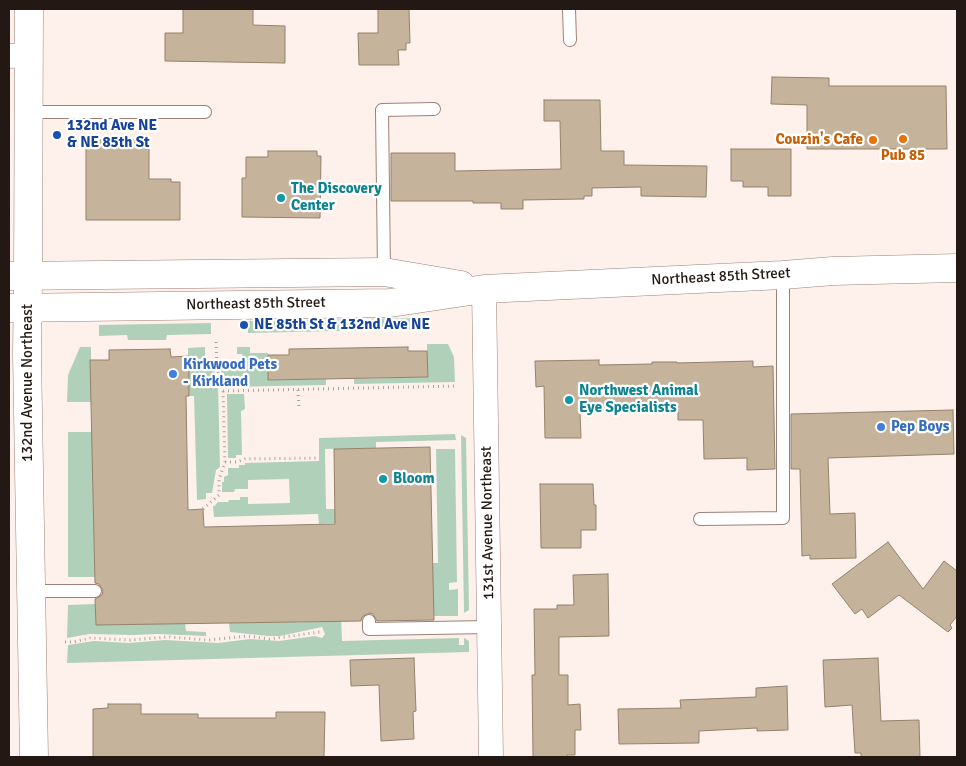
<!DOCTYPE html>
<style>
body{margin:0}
#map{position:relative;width:966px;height:766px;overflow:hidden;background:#fef1ec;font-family:Signika,sans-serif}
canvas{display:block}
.frame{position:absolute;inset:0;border:10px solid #231814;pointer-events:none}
</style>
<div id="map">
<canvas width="966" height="766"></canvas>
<div class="frame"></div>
</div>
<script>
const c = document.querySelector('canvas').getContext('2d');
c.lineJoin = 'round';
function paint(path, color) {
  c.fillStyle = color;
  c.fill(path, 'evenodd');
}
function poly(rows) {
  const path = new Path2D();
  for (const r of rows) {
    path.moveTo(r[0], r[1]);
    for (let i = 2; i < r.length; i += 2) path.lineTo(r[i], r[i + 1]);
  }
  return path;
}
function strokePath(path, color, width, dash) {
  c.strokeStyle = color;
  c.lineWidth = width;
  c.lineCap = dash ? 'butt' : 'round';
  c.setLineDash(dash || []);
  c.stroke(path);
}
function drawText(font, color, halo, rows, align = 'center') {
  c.font = font + ' Signika,sans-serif';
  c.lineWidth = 4.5;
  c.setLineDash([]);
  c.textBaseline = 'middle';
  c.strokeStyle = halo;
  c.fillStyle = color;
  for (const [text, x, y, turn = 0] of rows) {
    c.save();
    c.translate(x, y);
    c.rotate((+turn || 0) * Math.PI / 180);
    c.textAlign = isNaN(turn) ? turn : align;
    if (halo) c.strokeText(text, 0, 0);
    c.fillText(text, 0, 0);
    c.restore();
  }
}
paint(poly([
 [424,318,425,329,248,333,248,321],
 [211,323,211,334,167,335,166,340,128,340,127,335,99,336,99,325],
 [427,344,448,344,454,357,455,382,354,384,354,379,427,377],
 [80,347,91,347,91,402,67,402,68,375],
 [205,347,205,365,214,365,215,377,217,378,217,383,218,383,220,467,216,470,212,493,206,493,206,499,197,500,194,396,189,396,188,348],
 [237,347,250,347,250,353,268,353,269,380,326,379,326,385,227,387,227,379,224,379,224,373,221,372,221,365,229,365,230,370,242,369,242,354,237,354],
 [227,394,244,394,245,409,241,411,242,455,236,455,236,458,228,458],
 [68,432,92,432,95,577,68,577],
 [455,434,456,440,376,442,376,448,325,449,326,509,335,509,335,523,319,524,318,514,214,517,213,506,215,506,216,504,218,502,228,502,229,500,240,500,240,497,248,497,248,504,290,503,289,479,248,480,248,489,235,489,234,492,222,492,222,482,224,482,224,477,228,475,228,468,239,468,239,465,245,465,245,463,319,461,319,438],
 [461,435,466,438,469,610,464,613],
 [436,449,455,449,457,582,449,583,449,590,458,589,458,616,434,616,429,563,438,563],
 [95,604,96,625,185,623,186,631,206,632,206,636,157,634,133,635,89,634,67,638,68,605],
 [341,616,342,641,459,638,459,645,464,645,464,638,469,641,469,652,67,663,68,645,94,641,129,643,165,640,218,643,250,639,279,641,315,636,322,638,325,634,322,627,280,636,269,636,230,632,229,623,317,622]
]), '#b0d0b9');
const building = poly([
 [186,9,253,9,253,25,285,26,285,63,165,61,165,33,183,33,183,10,186,9],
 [378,9,409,9,410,43,406,43,406,50,398,50,399,65,359,65,358,33,378,33,378,9],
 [772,77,829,78,829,86,946,86,947,149,807,149,807,105,771,104,772,77],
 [544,100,600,100,601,151,624,151,624,165,707,166,706,197,641,196,641,187,592,188,592,196,584,196,584,199,523,200,523,209,501,209,501,203,473,203,473,201,391,201,391,153,455,153,455,171,561,169,560,121,544,121,544,100],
 [86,140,146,140,146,149,149,149,149,179,171,179,171,182,180,182,180,220,86,220,86,140],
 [731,149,791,149,791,196,768,196,768,187,743,187,743,181,731,181,731,149],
 [268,151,317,151,317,156,321,156,320,218,242,217,242,178,246,178,246,157,268,157,268,151],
 [408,347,408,351,427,351,428,377,268,380,268,355,289,355,289,349,408,347],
 [170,349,171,357,189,356,189,396,186,396,188,510,203,509,204,527,335,524,334,449,430,447,434,620,377,621,373,614,369,613,362,617,361,621,96,625,95,599,102,595,103,591,99,584,95,583,90,360,109,360,109,350,170,349],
 [599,360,599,365,652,364,652,362,677,362,677,363,753,361,753,367,773,366,775,469,747,470,747,458,704,459,703,420,678,420,678,408,595,410,595,413,580,413,581,438,545,438,544,386,536,387,535,361,599,360],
 [953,410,954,454,828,458,830,514,855,513,856,558,810,559,810,555,802,556,800,469,791,469,791,414,953,410],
 [540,484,593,484,594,505,596,505,596,530,581,530,581,548,541,548,540,484],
 [888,542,923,589,944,561,957,571,957,616,950,625,952,628,948,632,899,595,868,618,862,609,855,614,832,584,888,542],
 [608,574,609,636,559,637,559,675,568,675,568,705,580,704,581,730,575,730,575,755,567,755,567,757,533,757,532,675,535,675,534,609,557,609,557,605,574,605,573,575,608,574],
 [414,658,416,711,413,712,414,739,381,741,379,685,351,686,350,660,414,658],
 [878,658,881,721,919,720,920,757,861,757,861,753,855,753,852,705,825,707,823,660,878,658],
 [787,686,788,730,757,731,757,728,699,731,699,743,619,744,618,709,681,708,680,700,756,697,756,688,787,686],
 [108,704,141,704,141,714,198,714,198,718,276,718,276,712,325,712,324,757,93,757,93,709,108,708,108,704]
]);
paint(building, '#c6b39b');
strokePath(building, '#93816b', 1);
const service = poly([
 [569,9,570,40],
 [29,112,205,112],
 [384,272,382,110,434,109],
 [700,519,783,518,783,275],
 [31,591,95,591],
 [369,621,369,629,489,627]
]);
const minor = poly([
 [9,56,29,55],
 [484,289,491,757]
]);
const tertiary = poly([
 [28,277,27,354,34,757]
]);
const secondary = poly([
 [28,277,29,9]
]);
const primary = poly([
 [9,276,384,272,461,285],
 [9,308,390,303,484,289,783,275,833,271,957,268]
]);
strokePath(service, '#9e8176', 14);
strokePath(minor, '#9e8176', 25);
strokePath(tertiary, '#9e8176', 29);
strokePath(secondary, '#9e8176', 29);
strokePath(primary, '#9e8176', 29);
strokePath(poly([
 [298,390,299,408],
 [223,391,457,386],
 [225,462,237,462,245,459,319,458],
 [203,509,219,495,219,480,225,462,223,391,217,367,216,341],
 [65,642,74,642,90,638,130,640,169,637,209,640,248,636,269,639,320,632]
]), '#aea19d', 3, [1, 4]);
strokePath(service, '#fff', 12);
strokePath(minor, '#fff', 24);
strokePath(tertiary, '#fff', 28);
strokePath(secondary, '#fff', 28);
strokePath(primary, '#fff', 28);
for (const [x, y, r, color] of [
 [57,135,5,"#1a4fb4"],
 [903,139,5,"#e8710a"],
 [873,140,5,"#e8710a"],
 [281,198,5,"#0f9aa8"],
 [244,325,5,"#1a4fb4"],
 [173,374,5,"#3f7fe0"],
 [569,400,5,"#0f9aa8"],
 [881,427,5,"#3f7fe0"],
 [383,479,5,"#0f9aa8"]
]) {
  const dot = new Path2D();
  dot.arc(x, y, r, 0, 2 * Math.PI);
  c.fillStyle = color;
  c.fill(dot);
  strokePath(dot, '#fff', 2);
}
drawText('bold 15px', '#164399', '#fff', [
 ["132nd Ave NE",67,126],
 ["& NE 85th St",67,143],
 ["NE 85th St & 132nd Ave NE",254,325]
], 'left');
drawText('bold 15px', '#c56008', '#fff', [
 ["Couzin's Cafe",863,140],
 ["Pub 85",903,156,"center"]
], 'right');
drawText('bold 15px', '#0d838f', '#fff', [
 ["The Discovery",291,189],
 ["Center",291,206],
 ["Northwest Animal",579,391],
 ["Eye Specialists",579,408],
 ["Bloom",393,479]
], 'left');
drawText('15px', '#231814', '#fff', [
 ["Northeast 85th Street",721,277,-3],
 ["Northeast 85th Street",256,304,-1],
 ["132nd Avenue Northeast",28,383,-90],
 ["131st Avenue Northeast",488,523,-91]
]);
drawText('bold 15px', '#366cbe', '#fff', [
 ["Kirkwood Pets",183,365],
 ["- Kirkland",183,382],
 ["Pep Boys",891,427]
], 'left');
</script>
